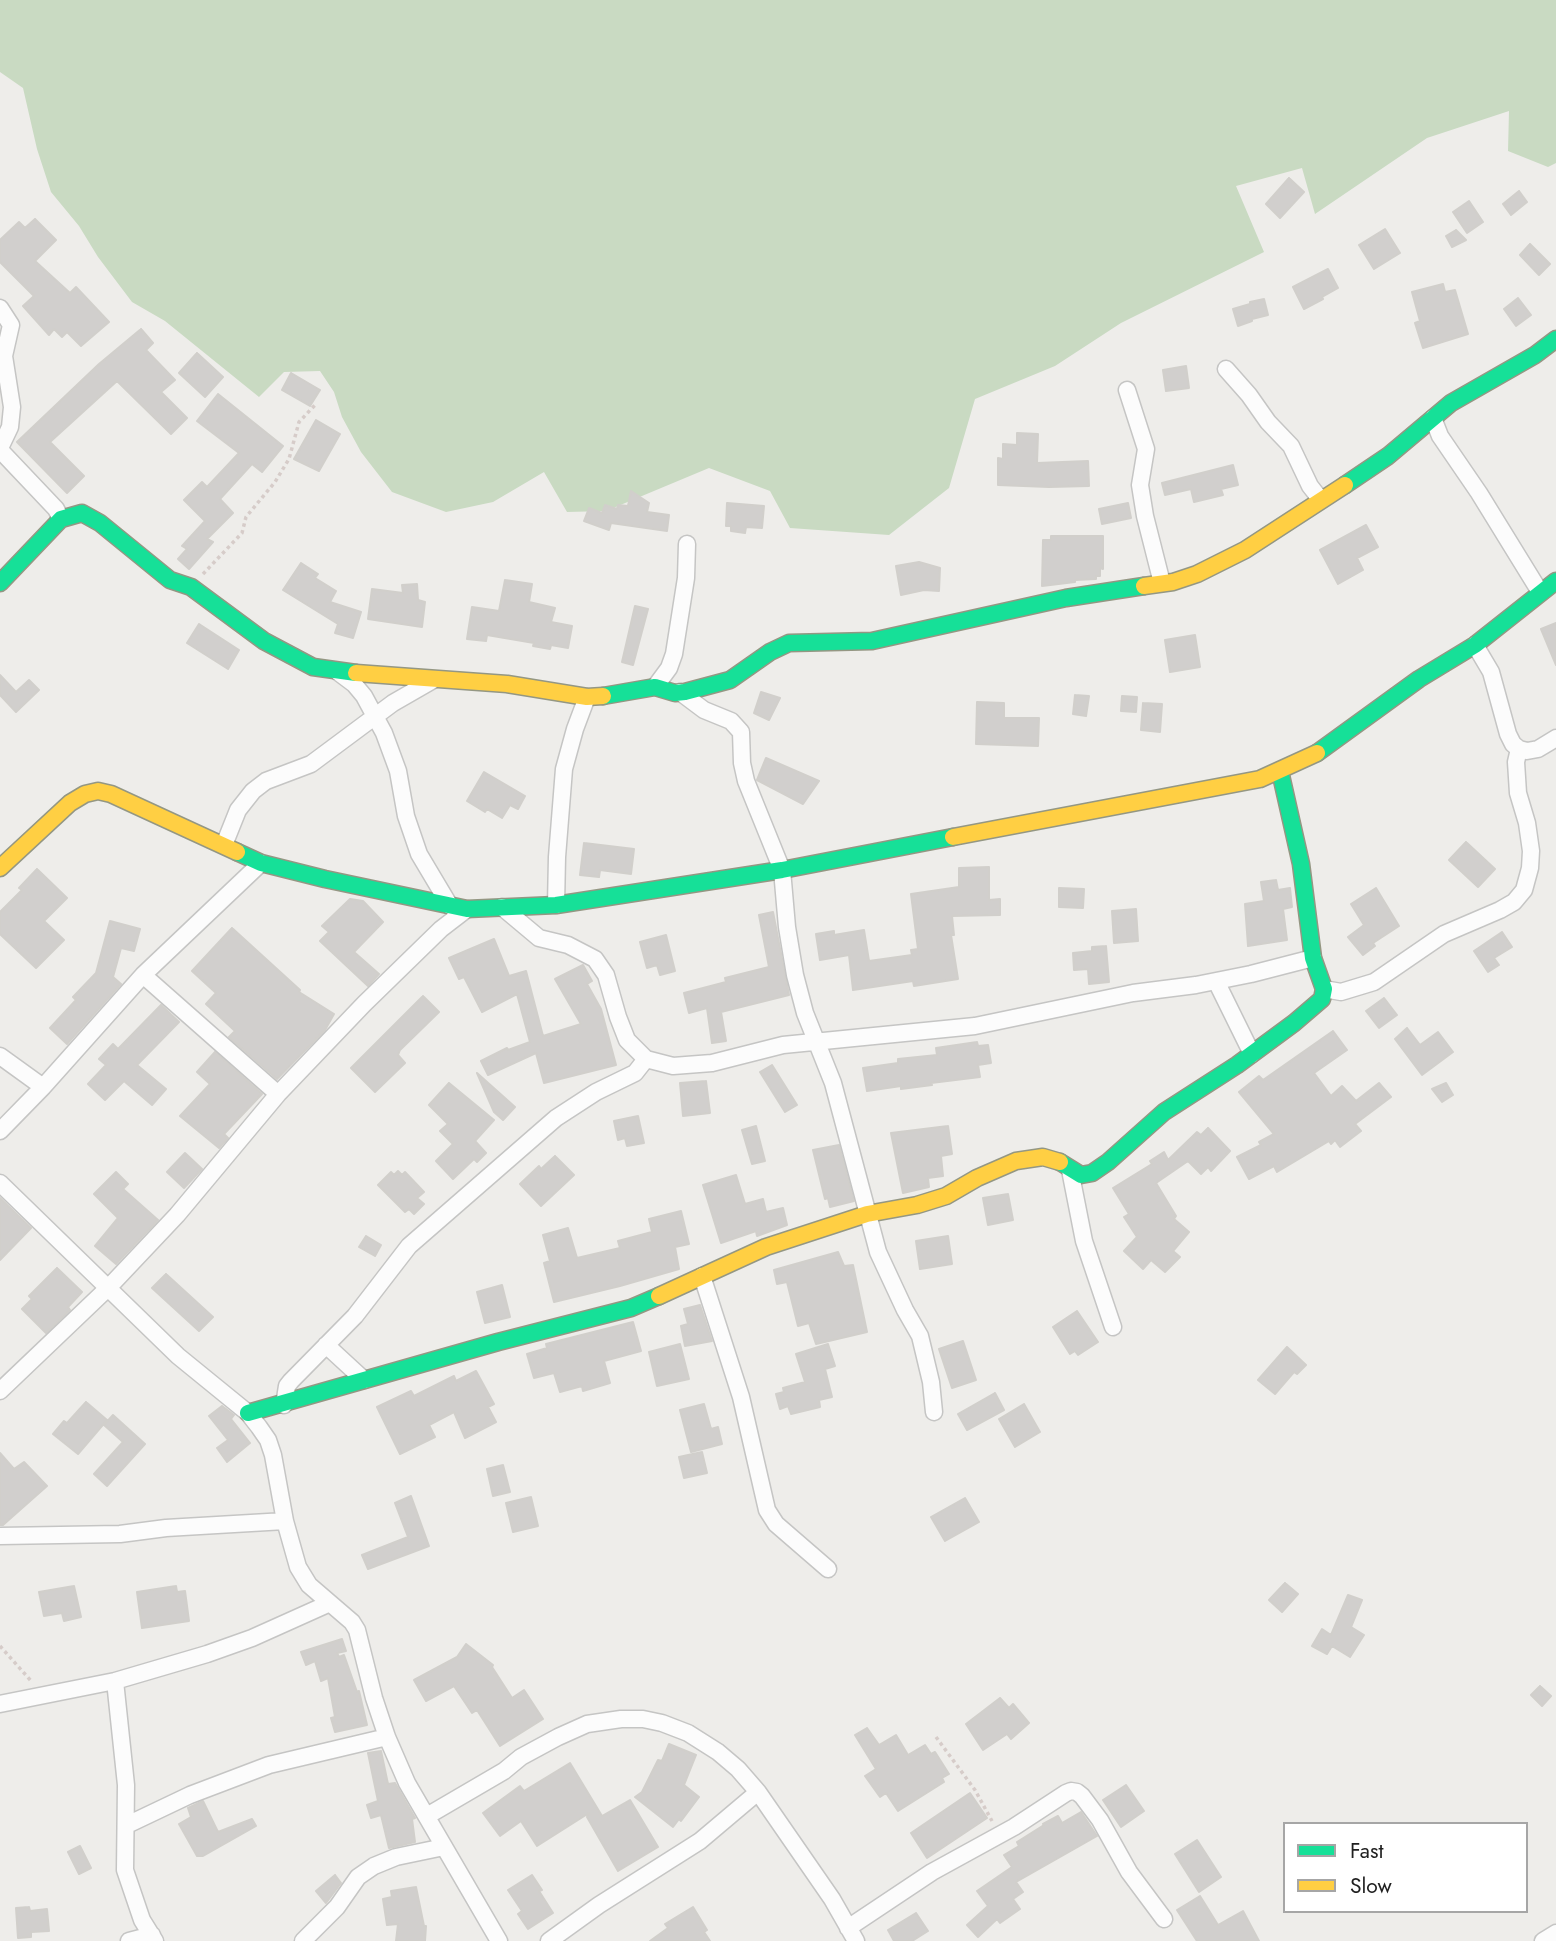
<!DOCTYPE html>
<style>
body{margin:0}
#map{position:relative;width:1556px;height:1941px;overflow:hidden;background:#eeedea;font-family:Jost,sans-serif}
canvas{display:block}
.legend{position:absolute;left:1283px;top:1822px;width:245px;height:91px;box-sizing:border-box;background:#fff;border:2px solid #a6a6a6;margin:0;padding:9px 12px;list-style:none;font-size:21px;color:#202020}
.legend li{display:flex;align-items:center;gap:14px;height:35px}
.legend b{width:35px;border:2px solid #a6a6a6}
</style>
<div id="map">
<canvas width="1556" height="1941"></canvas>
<ul class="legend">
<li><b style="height:9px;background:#16e098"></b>Fast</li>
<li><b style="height:9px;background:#ffcf43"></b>Slow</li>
</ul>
</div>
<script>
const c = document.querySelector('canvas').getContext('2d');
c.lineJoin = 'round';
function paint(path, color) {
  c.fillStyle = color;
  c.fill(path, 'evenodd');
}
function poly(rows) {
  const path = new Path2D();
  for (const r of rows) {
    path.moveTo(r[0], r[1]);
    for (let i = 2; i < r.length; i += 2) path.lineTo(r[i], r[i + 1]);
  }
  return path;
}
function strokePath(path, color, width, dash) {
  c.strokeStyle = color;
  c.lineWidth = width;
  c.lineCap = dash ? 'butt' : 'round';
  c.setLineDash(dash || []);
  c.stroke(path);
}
paint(poly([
 [0,0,1556,0,1556,163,1548,167,1508,151,1509,111,1427,138,1315,214,1302,168,1236,186,1264,252,1121,323,1055,366,975,399,949,488,889,535,790,528,770,491,709,468,606,511,567,512,544,472,493,502,446,512,392,492,361,452,342,417,334,392,320,371,284,372,259,397,165,321,132,302,98,257,79,226,51,192,37,149,23,88,0,72]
]), '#c9dac2');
const building = poly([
 [1289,178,1304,192,1280,218,1266,204,1289,178],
 [1519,191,1527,202,1511,215,1503,204,1519,191],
 [1469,201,1483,222,1467,233,1453,212,1469,201],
 [35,219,56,240,35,261,70,293,76,287,109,322,81,346,67,332,62,337,54,329,49,335,23,306,34,296,0,262,0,240,19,222,25,228,35,219],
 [1385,229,1400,253,1374,269,1359,245,1385,229],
 [1456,230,1466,240,1452,247,1446,236,1456,230],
 [1530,244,1550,264,1539,275,1520,255,1530,244],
 [1328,269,1338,288,1322,297,1323,299,1304,309,1293,287,1328,269],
 [1443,284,1445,292,1455,290,1468,334,1423,348,1415,323,1420,321,1412,292,1443,284],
 [1518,298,1531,315,1516,326,1504,309,1518,298],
 [1264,299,1268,315,1252,319,1252,321,1238,326,1233,309,1250,304,1250,302,1264,299],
 [141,329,153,343,146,350,175,380,161,392,187,418,171,434,117,381,50,442,84,476,67,493,17,442,99,364,141,329],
 [197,353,223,377,205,397,179,373,197,353],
 [1186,366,1189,388,1166,391,1163,370,1186,366],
 [291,373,320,390,310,406,282,390,291,373],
 [218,394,283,446,262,472,252,464,220,499,233,513,207,539,213,542,189,569,178,559,187,549,182,546,205,521,184,500,202,482,207,487,239,453,197,421,218,394],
 [316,420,340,434,319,471,294,459,316,420],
 [1017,433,1038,434,1037,463,1088,461,1089,486,1049,487,998,485,998,458,1003,459,1003,444,1017,445,1017,433],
 [1233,465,1238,485,1221,489,1223,495,1194,502,1191,489,1165,495,1162,483,1233,465],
 [631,491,649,503,647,512,669,515,667,531,611,523,609,530,584,521,589,508,602,513,605,505,617,509,618,505,628,506,631,491],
 [727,503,764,506,762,528,746,527,745,533,731,531,731,526,726,526,727,503],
 [1128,503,1131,518,1102,524,1099,509,1128,503],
 [1366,525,1378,547,1357,558,1363,570,1338,584,1320,550,1366,525],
 [1051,536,1103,536,1103,569,1100,568,1100,576,1096,576,1096,579,1075,580,1075,582,1042,586,1043,540,1051,540,1051,536],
 [919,562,940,568,939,591,924,590,901,595,896,566,919,562],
 [301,563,318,574,315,578,336,591,330,602,361,612,353,638,335,633,338,624,283,590,301,563],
 [505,580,532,584,529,602,555,608,551,622,572,626,568,648,551,645,550,649,533,646,534,643,487,635,486,641,467,639,472,607,499,611,505,580],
 [417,584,418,600,425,602,422,627,368,619,372,589,403,593,402,585,417,584],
 [635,606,648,609,633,665,622,662,635,606],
 [1556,623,1556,665,1541,629,1556,623],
 [199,624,239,650,228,669,187,643,199,624],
 [1195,635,1200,667,1170,672,1165,640,1195,635],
 [0,675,16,692,29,680,39,690,16,712,0,695,0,675],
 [761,692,780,698,769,720,754,713,761,692],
 [1075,695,1089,696,1086,716,1073,714,1075,695],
 [1122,696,1137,697,1136,712,1121,711,1122,696],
 [977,702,1004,703,1004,718,1039,718,1038,746,976,744,977,702],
 [1143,703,1162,704,1160,732,1141,730,1143,703],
 [766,758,819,781,803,804,757,780,766,758],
 [484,772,525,796,518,809,510,805,502,818,487,809,485,812,467,801,484,772],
 [1466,842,1495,869,1478,887,1449,860,1466,842],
 [584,843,634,849,631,874,600,870,599,877,580,875,584,843],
 [989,867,989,900,1000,899,1000,915,952,916,954,935,951,935,958,979,914,986,913,981,853,990,849,955,820,960,816,934,834,931,834,935,864,930,869,961,912,955,911,950,918,949,911,894,959,887,959,868,989,867],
 [37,869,67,898,44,921,64,940,36,968,0,934,0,912,22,890,19,888,37,869],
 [1276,880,1278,890,1290,888,1292,907,1283,909,1287,940,1248,946,1245,904,1264,901,1261,882,1276,880],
 [1059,888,1084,889,1083,908,1059,907,1059,888],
 [1376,888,1399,926,1373,943,1375,946,1363,955,1348,937,1364,925,1351,904,1376,888],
 [350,899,363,901,383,922,354,952,379,974,368,986,320,941,329,932,322,926,350,899],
 [1136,909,1138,941,1114,943,1112,911,1136,909],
 [773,912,789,995,721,1012,726,1041,712,1043,707,1008,689,1013,684,993,726,982,725,978,769,967,759,915,773,912],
 [110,921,140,929,134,951,121,948,113,977,121,984,67,1044,50,1028,76,1000,73,997,96,973,110,921],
 [232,928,300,990,299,992,334,1014,325,1030,277,1079,229,1037,235,1031,206,1004,216,993,192,971,232,928],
 [1502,932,1512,947,1494,958,1499,965,1488,972,1474,951,1502,932],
 [666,935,675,971,660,975,657,965,647,968,640,942,666,935],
 [494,939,509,976,526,971,543,1036,581,1024,555,979,583,965,592,981,587,984,601,1009,616,1065,544,1083,536,1053,488,1075,481,1061,507,1048,508,1050,530,1042,517,994,482,1012,464,977,459,979,449,958,494,939],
 [1106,946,1109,982,1089,984,1088,969,1074,970,1073,953,1092,951,1092,947,1106,946],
 [423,996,439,1012,400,1050,398,1055,405,1063,375,1092,351,1068,423,996],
 [1384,998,1397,1015,1379,1028,1366,1011,1384,998],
 [161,1005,179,1022,137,1065,166,1089,152,1105,124,1081,105,1100,88,1084,106,1065,99,1059,113,1044,118,1049,161,1005],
 [1407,1028,1420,1045,1438,1032,1453,1052,1422,1075,1395,1039,1407,1028],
 [1333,1031,1347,1050,1314,1073,1331,1096,1342,1086,1356,1101,1379,1083,1391,1097,1355,1124,1361,1131,1340,1147,1335,1140,1331,1144,1329,1141,1277,1172,1274,1166,1249,1179,1237,1157,1261,1145,1259,1142,1274,1134,1239,1092,1259,1076,1263,1080,1333,1031],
 [977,1042,978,1046,988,1045,991,1063,978,1065,980,1077,931,1083,932,1085,901,1089,901,1086,867,1091,863,1068,898,1063,898,1059,937,1055,936,1048,977,1042],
 [215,1052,262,1094,224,1134,228,1138,219,1148,180,1116,210,1084,197,1072,215,1052],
 [772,1065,797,1105,785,1112,760,1072,772,1065],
 [477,1073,515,1107,503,1120,494,1112,477,1073],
 [706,1081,710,1113,683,1116,680,1083,706,1081],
 [449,1083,494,1120,475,1141,486,1153,477,1162,474,1159,453,1179,436,1161,453,1144,440,1131,448,1124,429,1105,449,1083],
 [1446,1083,1453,1095,1442,1102,1432,1089,1446,1083],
 [638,1116,644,1143,627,1146,625,1138,618,1140,614,1121,638,1116],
 [756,1126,765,1161,752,1164,742,1130,756,1126],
 [948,1126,952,1154,941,1156,943,1176,928,1178,929,1187,903,1193,891,1133,948,1126],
 [1208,1128,1230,1151,1211,1171,1208,1167,1201,1174,1188,1161,1156,1183,1176,1216,1174,1219,1189,1232,1173,1251,1180,1257,1165,1272,1151,1260,1143,1269,1124,1251,1137,1237,1124,1217,1129,1214,1113,1188,1152,1164,1150,1161,1164,1152,1168,1160,1197,1132,1201,1135,1208,1128],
 [839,1145,854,1201,830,1207,828,1198,825,1199,813,1150,839,1145],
 [185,1153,202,1169,184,1188,167,1172,185,1153],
 [555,1156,574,1175,541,1206,520,1184,539,1166,541,1169,555,1156],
 [398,1171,402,1175,405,1172,424,1192,417,1198,424,1204,414,1214,409,1209,405,1212,378,1185,391,1172,394,1175,398,1171],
 [116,1172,128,1184,123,1189,158,1220,116,1264,95,1246,118,1218,94,1194,116,1172],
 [736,1175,745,1204,763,1199,766,1212,783,1208,787,1225,757,1236,756,1231,721,1243,703,1185,736,1175],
 [1008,1194,1013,1220,988,1225,983,1198,1008,1194],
 [0,1198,31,1228,0,1260,0,1198],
 [681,1211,689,1244,675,1247,679,1269,620,1286,554,1302,544,1263,550,1261,543,1235,568,1228,577,1258,620,1248,618,1241,652,1232,649,1219,681,1211],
 [366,1236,381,1245,375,1256,359,1247,366,1236],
 [948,1236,952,1264,920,1269,916,1241,948,1236],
 [838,1252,844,1266,853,1265,867,1332,816,1344,809,1323,798,1326,787,1282,777,1284,774,1270,838,1252],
 [57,1268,82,1292,68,1307,70,1310,46,1333,22,1309,32,1299,29,1296,57,1268],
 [166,1274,213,1317,199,1331,152,1288,166,1274],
 [502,1285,510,1317,485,1323,477,1292,502,1285],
 [700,1305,712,1341,685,1346,681,1326,688,1324,684,1309,700,1305],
 [1077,1311,1098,1342,1078,1355,1075,1351,1070,1354,1053,1327,1077,1311],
 [633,1322,641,1351,604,1361,610,1383,583,1391,582,1386,560,1392,554,1373,534,1378,527,1354,547,1348,546,1344,633,1322],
 [963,1341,976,1380,952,1388,939,1349,963,1341],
 [680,1344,689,1379,657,1386,649,1352,680,1344],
 [828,1344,835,1366,825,1369,832,1397,819,1400,820,1407,791,1414,788,1406,780,1409,776,1394,784,1392,783,1388,805,1382,796,1354,828,1344],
 [1287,1347,1306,1365,1297,1374,1294,1372,1275,1394,1258,1380,1287,1347],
 [476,1371,494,1404,488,1407,496,1422,465,1438,454,1412,429,1425,435,1437,400,1454,377,1407,411,1391,414,1396,454,1376,456,1381,476,1371],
 [995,1393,1004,1410,967,1430,958,1414,995,1393],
 [86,1402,107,1420,78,1454,53,1434,64,1421,67,1423,86,1402],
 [704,1404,711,1429,718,1427,722,1444,691,1452,680,1410,704,1404],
 [1024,1404,1040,1432,1015,1447,999,1419,1024,1404],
 [222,1406,234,1415,231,1419,250,1443,227,1462,217,1448,228,1440,209,1416,222,1406],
 [113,1415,145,1444,107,1486,94,1474,123,1442,104,1425,113,1415],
 [702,1452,707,1473,684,1478,679,1457,702,1452],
 [0,1453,14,1469,24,1462,47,1486,3,1525,0,1525,0,1453],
 [503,1465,510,1492,493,1496,487,1469,503,1465],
 [411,1496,429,1546,368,1569,362,1555,408,1537,395,1503,411,1496],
 [531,1497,538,1526,513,1532,506,1503,531,1497],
 [965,1498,979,1522,945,1541,931,1517,965,1498],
 [1285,1583,1298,1594,1282,1612,1269,1600,1285,1583],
 [74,1586,81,1617,64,1621,62,1613,44,1616,39,1592,74,1586],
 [176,1586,177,1592,185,1591,189,1621,142,1628,137,1592,176,1586],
 [1348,1595,1362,1600,1351,1627,1364,1635,1350,1657,1332,1646,1327,1654,1312,1646,1322,1629,1331,1635,1348,1595],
 [342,1639,346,1651,337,1653,339,1657,344,1655,357,1692,359,1691,367,1725,335,1732,331,1718,335,1717,328,1678,321,1681,315,1661,306,1665,301,1652,342,1639],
 [466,1644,493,1665,492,1667,512,1698,524,1690,543,1719,500,1746,477,1710,472,1713,454,1686,426,1701,414,1680,457,1657,466,1644],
 [1540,1686,1551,1696,1542,1706,1531,1695,1540,1686],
 [1000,1698,1009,1708,1013,1704,1029,1723,1011,1739,1007,1734,983,1750,966,1724,1000,1698],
 [867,1728,879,1745,896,1735,908,1755,925,1745,931,1754,935,1752,949,1774,942,1778,944,1782,898,1811,886,1793,880,1797,865,1776,876,1769,855,1735,867,1728],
 [669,1744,696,1755,684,1785,699,1797,681,1821,679,1819,673,1827,635,1797,642,1792,658,1760,662,1761,669,1744],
 [381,1751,388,1784,395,1783,415,1818,412,1819,415,1842,389,1848,381,1815,371,1818,367,1805,378,1801,368,1753,381,1751],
 [570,1763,602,1816,630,1800,658,1847,618,1871,587,1817,589,1813,537,1846,521,1821,500,1836,483,1813,520,1786,524,1791,570,1763],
 [1126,1785,1144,1811,1121,1827,1103,1800,1126,1785],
 [970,1793,987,1818,927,1858,911,1833,970,1793],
 [203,1801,218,1832,252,1819,256,1826,203,1856,197,1856,179,1824,191,1817,188,1808,203,1801],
 [1081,1812,1097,1836,1016,1882,1023,1892,1013,1899,1020,1909,1000,1923,997,1919,978,1937,967,1925,988,1906,977,1891,1012,1867,1004,1855,1019,1846,1017,1842,1044,1825,1043,1824,1058,1816,1062,1823,1081,1812],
 [1197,1840,1221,1877,1199,1892,1175,1854,1197,1840],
 [80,1846,91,1868,79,1874,68,1852,80,1846],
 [335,1875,341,1883,326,1903,316,1891,335,1875],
 [532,1875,542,1890,539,1891,553,1913,528,1929,518,1914,522,1911,508,1890,532,1875],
 [416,1887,424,1926,426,1926,425,1941,396,1941,398,1924,387,1925,383,1899,392,1897,391,1891,416,1887],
 [1200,1896,1218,1925,1243,1911,1259,1941,1197,1941,1177,1910,1200,1896],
 [29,1907,30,1911,47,1909,49,1931,31,1932,31,1937,18,1938,16,1908,29,1907],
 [693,1907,707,1930,704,1932,710,1941,650,1941,668,1928,665,1924,693,1907],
 [916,1913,928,1931,912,1941,894,1941,888,1930,916,1913]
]);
paint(building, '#d1cfcd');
strokePath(building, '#d1cfcb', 2);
const street = poly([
 [0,308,11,325,4,356,12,407,10,427,0,448],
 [1226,369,1249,395,1268,422,1291,446,1310,486,1321,500],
 [1127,390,1146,449,1140,485,1145,516,1162,583],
 [1433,418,1440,436,1479,493,1540,592],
 [0,450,56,509,61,519],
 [1475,645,1491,672,1508,734,1513,744,1519,749,1527,751,1538,749,1556,738],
 [338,672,354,684,364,696,384,733,398,771,406,816,419,854,450,906],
 [655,687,669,668,674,654,686,578,687,544],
 [680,692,704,710,731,721,741,732,742,763,746,781,782,870,787,927,795,975,805,1013,833,1083,878,1252,905,1310,920,1336,931,1382,934,1412],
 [224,845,238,810,253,791,266,781,311,764,393,703,433,680],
 [556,905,557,857,564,769,575,729,587,697],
 [502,907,539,938,568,945,595,959,606,975,618,1017,627,1040,646,1059,673,1066,712,1063,783,1045,975,1026,1133,993,1196,985,1251,974,1313,958],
 [143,975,278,1094],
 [1216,981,1252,1054],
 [1324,989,1341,992,1374,982,1444,934,1500,910,1514,902,1524,890,1530,868,1531,851,1527,823,1518,793,1516,762,1519,749],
 [0,1056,43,1087],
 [0,1131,43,1087,143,975,261,863],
 [1070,1170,1084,1241,1113,1327],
 [0,1183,178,1356,248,1413,259,1427,268,1440,273,1455,285,1521,298,1567,309,1585,352,1622,357,1630,374,1698,387,1737,407,1783,499,1941],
 [702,1276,741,1397,767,1510,776,1524,828,1569],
 [326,1345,364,1380],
 [0,1391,109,1287,177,1215,278,1094,364,1004,441,929,467,909],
 [284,1405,287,1386,291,1381,355,1316,409,1246,556,1118,596,1092,635,1073,646,1059],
 [0,1536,120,1534,166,1528,285,1521],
 [115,1681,126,1785,125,1870,142,1920,155,1941],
 [0,1704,115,1681,207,1654,252,1638,330,1603],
 [427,1816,504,1771,521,1757,558,1737,587,1724,621,1719,643,1719,662,1723,688,1733,718,1752,738,1769,758,1792,832,1899,856,1941],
 [127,1825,190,1795,269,1765,387,1737],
 [848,1928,932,1872,1014,1827,1066,1793,1071,1791,1077,1792,1082,1796,1100,1820,1129,1872,1164,1919],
 [129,1941,152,1935],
 [303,1941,337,1907,358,1877,374,1866,396,1857,444,1847],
 [549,1941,599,1905,700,1841,758,1792],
 [1543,1941,1556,1933]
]);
const fast = poly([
 [1345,485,1388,456,1451,403,1535,355,1556,339],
 [0,583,61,519,82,513,100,523,170,580,191,587,264,641,313,667,356,673],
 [603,696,655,687,675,693,685,692,730,680,770,652,789,643,872,641,1066,598,1144,586],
 [1317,753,1419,679,1475,645,1556,581],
 [237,852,261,863,325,879,467,909,556,905,782,870,953,837],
 [1060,1162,1081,1175,1092,1173,1108,1162,1164,1112,1237,1065,1294,1023,1322,999,1324,989,1313,958,1301,864,1280,771],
 [248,1413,498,1342,631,1308,659,1296]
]);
const slow = poly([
 [1144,586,1173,582,1197,574,1245,550,1345,485],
 [356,673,507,684,587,697,603,696],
 [953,837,1260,779,1317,753],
 [0,868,70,803,85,794,98,791,111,794,237,852],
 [659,1296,766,1247,867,1214,917,1205,946,1196,977,1178,1016,1161,1043,1157,1060,1162]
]);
strokePath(street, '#c5c5c4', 19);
strokePath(fast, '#949783', 19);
strokePath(slow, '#949783', 19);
strokePath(poly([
 [203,574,242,533,246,517,275,482,289,459,299,422,316,404],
 [0,1646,32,1682],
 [936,1737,975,1790,992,1821]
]), '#d6ccc9', 3.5, [3.5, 3.5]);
strokePath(street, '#fcfcfc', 16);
strokePath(fast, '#16e098', 16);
strokePath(slow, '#ffcf43', 16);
</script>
